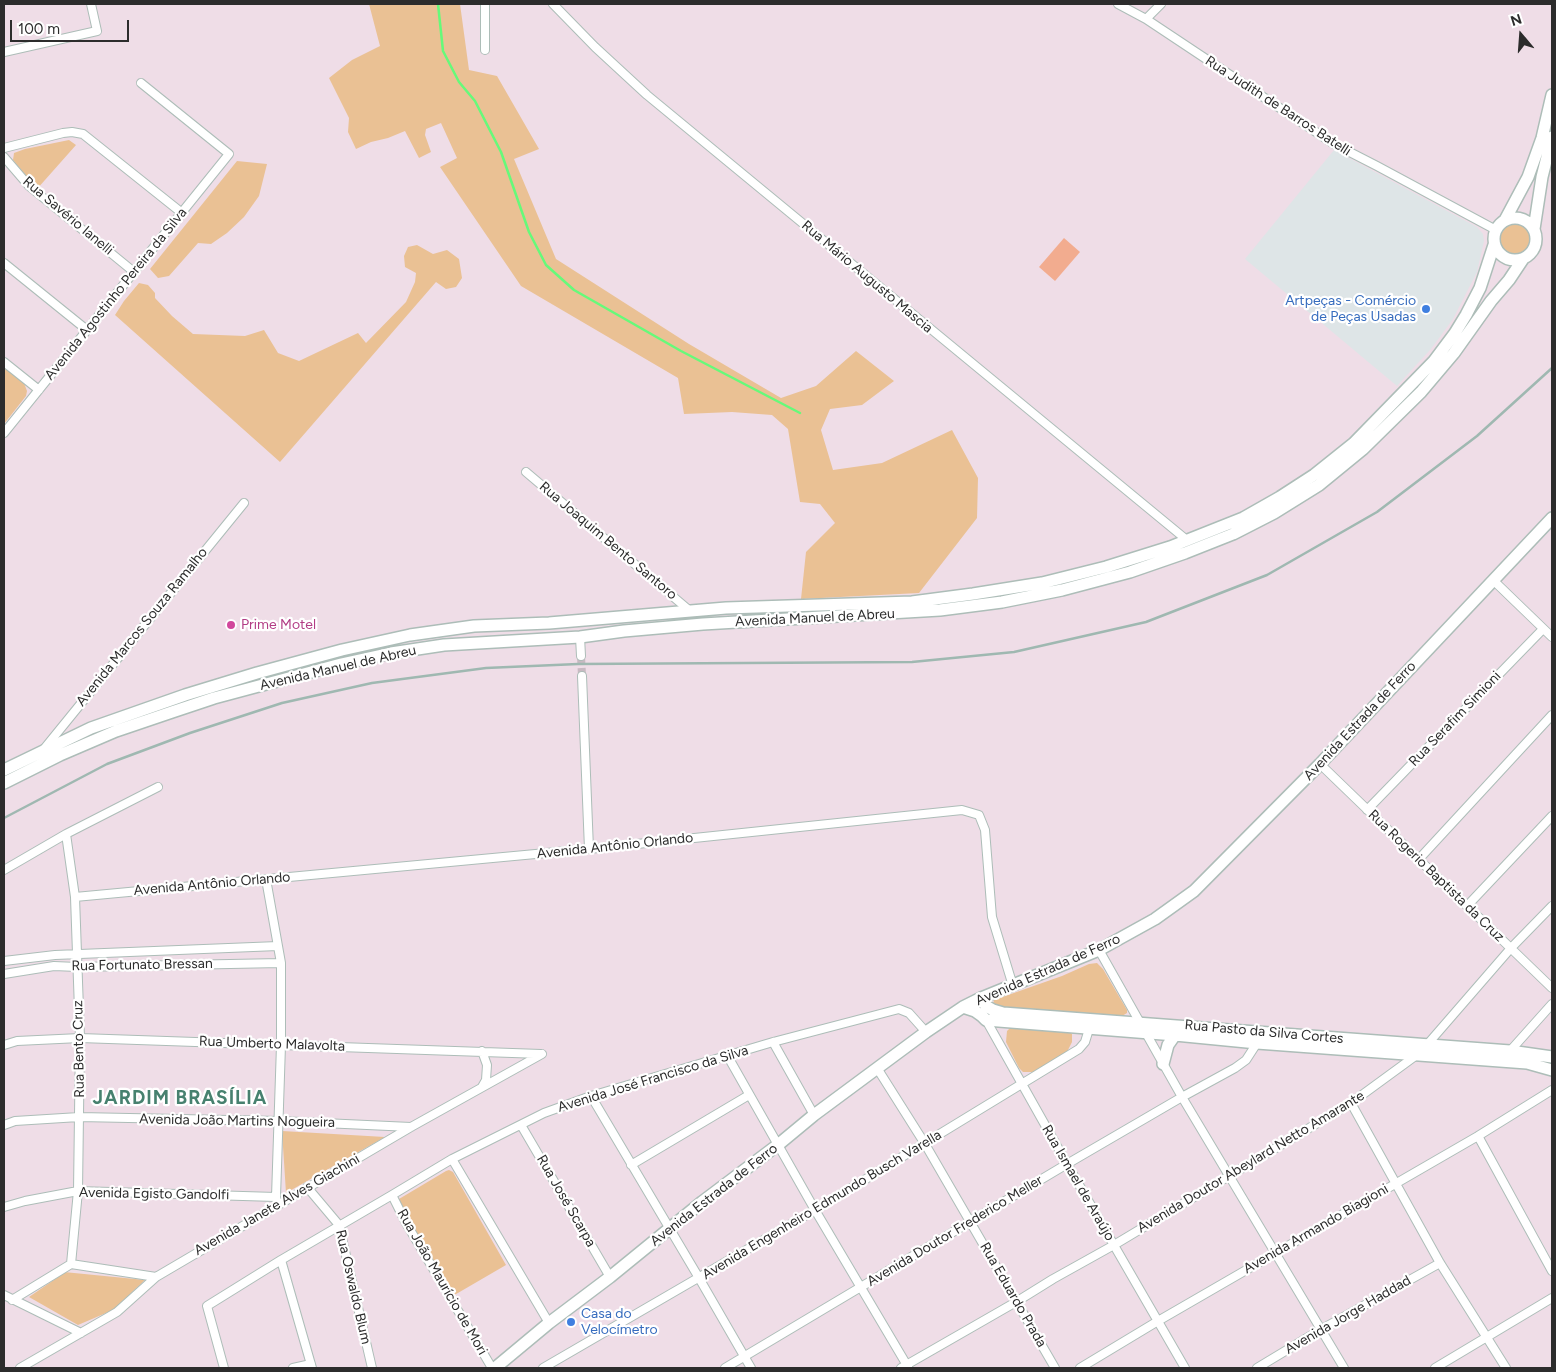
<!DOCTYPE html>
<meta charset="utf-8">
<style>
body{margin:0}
#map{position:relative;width:1556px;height:1372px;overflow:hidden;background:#efdde7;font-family:Figtree,sans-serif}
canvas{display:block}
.frame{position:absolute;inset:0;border:5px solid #2c2c2c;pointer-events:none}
.north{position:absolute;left:1496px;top:10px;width:50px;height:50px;-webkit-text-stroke:4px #fff;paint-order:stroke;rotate:342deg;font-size:14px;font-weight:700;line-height:20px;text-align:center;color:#2c2c2c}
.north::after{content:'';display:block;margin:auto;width:18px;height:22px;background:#2c2c2c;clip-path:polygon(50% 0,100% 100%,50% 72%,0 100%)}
.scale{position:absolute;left:10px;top:20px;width:119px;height:22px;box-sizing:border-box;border:2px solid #2c2c2c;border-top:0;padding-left:6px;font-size:15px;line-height:18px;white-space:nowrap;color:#2c2c2c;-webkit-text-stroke:4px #fff;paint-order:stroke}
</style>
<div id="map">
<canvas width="1556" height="1372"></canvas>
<div class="frame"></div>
<div class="north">N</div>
<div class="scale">100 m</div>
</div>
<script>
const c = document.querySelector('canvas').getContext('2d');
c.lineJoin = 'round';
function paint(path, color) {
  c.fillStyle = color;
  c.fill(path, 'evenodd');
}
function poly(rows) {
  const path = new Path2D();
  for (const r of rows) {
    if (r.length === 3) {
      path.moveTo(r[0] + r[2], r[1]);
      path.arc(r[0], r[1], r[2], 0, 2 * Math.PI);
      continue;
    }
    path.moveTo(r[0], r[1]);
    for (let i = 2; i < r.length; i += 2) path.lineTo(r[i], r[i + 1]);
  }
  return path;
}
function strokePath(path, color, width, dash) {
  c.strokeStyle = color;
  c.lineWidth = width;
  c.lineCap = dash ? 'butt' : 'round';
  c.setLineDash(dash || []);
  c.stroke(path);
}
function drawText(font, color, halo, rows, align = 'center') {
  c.font = font + ' Figtree,sans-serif';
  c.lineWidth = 4.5;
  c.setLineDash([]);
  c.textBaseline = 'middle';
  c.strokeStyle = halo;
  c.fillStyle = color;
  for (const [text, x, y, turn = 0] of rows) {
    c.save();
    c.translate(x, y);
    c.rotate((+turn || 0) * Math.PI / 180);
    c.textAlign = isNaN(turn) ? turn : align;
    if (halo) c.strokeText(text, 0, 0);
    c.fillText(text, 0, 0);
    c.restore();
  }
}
paint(poly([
 [1334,150,1477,227,1483,234,1484,241,1477,272,1453,319,1431,349,1397,386,1245,259]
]), '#dee5e7');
paint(poly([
 [369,4,460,4,469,70,497,76,539,149,514,159,556,259,689,344,781,398,816,386,856,351,894,381,862,405,830,409,821,430,833,470,882,463,952,430,978,478,977,518,919,593,801,599,806,552,835,523,820,504,800,502,788,429,772,415,732,412,684,414,678,378,521,286,440,167,457,158,441,123,426,129,425,135,431,152,419,158,405,131,388,138,371,142,356,149,348,132,349,118,329,78,352,60,380,46],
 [69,140,76,145,37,189,13,160,14,153,25,149],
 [237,161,267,164,259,196,244,217,227,233,211,244,198,243,169,276,158,278,150,269],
 [1517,238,17],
 [417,245,433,254,447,250,459,259,462,278,456,287,446,289,436,282,280,462,115,315,124,301,139,283,148,285,155,293,155,298,172,316,193,334,245,336,264,330,278,353,299,361,358,333,366,343,406,302,415,282,416,273,405,267,404,256,408,247],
 [4,367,24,383,27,391,26,396,4,424],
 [1097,963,1103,969,1127,1010,1127,1013,1122,1016,1021,1009,999,1007,993,1004,994,1000,1062,976,1089,964],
 [1012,1026,1068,1031,1072,1034,1072,1042,1068,1050,1063,1055,1033,1072,1023,1072,1019,1068,1006,1042,1007,1031],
 [282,1131,385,1137,286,1193],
 [449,1170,453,1172,506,1265,451,1297,398,1205,399,1199,446,1171],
 [64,1273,64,1272,145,1280,113,1310,78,1325,29,1297]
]), '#eac194');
paint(poly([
 [1064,238,1080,252,1055,281,1039,267]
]), '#f2ac8f');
strokePath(poly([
 [438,4,443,51,459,82,475,101,501,152,529,232,546,265,574,290,681,351,800,413]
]), '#66fa7a', 2.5);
strokePath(poly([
 [581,656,582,676]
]), '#c8bac2', 8, [8, 4]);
const street = poly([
 [485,4,485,50],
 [553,4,595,47,647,95,1188,541],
 [1118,4,1146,19,1334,144,1377,166,1496,230],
 [1146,19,1161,4],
 [4,52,97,31,91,4],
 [4,148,63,133,72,132,83,134,182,213],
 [4,157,29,186,134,272],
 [4,263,87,330],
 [4,362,39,390],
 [4,433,229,154,141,83],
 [526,472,690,611],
 [1494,581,1552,637],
 [580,637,581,656],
 [582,676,589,849],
 [44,749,244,503],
 [1320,764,1552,988],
 [1367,810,1543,629],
 [66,834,75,897,80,1038,78,1191,71,1264],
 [1419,859,1552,715],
 [4,870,66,834,158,787],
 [266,879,281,963,281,1045,276,1197,278,1204],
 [75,897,589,849,962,810,979,815,985,830,992,917,1013,986],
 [1467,906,1552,816],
 [1099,950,1182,1097,1344,1368],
 [4,961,55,955,278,946],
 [4,974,54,966,77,967,281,963],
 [986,1020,1067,1164,1185,1368],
 [773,1042,814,1115],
 [4,1045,17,1041,80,1038,541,1054],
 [1426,1046,1511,948,1552,906],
 [1510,1051,1552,1004],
 [727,1055,815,1210,908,1367],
 [877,1068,925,1144,1055,1368],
 [482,1087,486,1080,487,1065,482,1051],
 [591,1096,699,1278,751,1368],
 [1351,1103,1440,1263,1506,1368],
 [4,1125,15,1121,79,1117,279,1121,411,1127],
 [521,1125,610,1277],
 [1478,1136,1552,1271],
 [452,1159,549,1323],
 [631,1165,749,1095],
 [307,1187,339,1225,372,1368],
 [392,1195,406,1223,492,1368],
 [4,1207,25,1201,78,1191,276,1197],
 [281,1260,312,1368],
 [4,1295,81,1333],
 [12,1300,71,1264,156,1277],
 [20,1368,117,1312,156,1277,411,1127,542,1054],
 [224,1368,207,1306,281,1260,392,1195,452,1159,544,1113,591,1096,773,1042,899,1009,909,1013,926,1032],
 [293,1368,311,1364],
 [543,1368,815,1210,1079,1049,1085,1042,1089,1029],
 [725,1368,1067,1164,1182,1097,1235,1068,1246,1060,1257,1043],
 [901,1368,1016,1302,1053,1279,1114,1245,1351,1103,1418,1054],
 [1080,1368,1158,1321,1478,1136,1552,1090],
 [1257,1368,1320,1330,1440,1263],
 [1435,1368,1552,1298]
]);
const secondary = poly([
 [1515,239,21],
 [1505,220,1528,177,1542,138,1552,95],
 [1534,229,1542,177,1552,137],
 [4,770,91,728,185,695,257,673,342,650,410,635,474,626,549,623,726,608,912,602,973,594,1042,583,1106,567,1170,547,1243,518,1280,497,1314,475,1354,443,1434,361,1455,333,1466,315,1480,288,1494,245],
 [4,783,60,755,116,731,172,712,214,698,341,664,391,653,444,645,580,637,624,631,703,624,940,610,1002,602,1062,590,1130,572,1185,553,1233,534,1274,513,1319,485,1363,449,1421,392,1454,353,1491,301,1509,280,1523,259],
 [981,998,986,1006,993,1010,1003,1013,1510,1051,1552,1057],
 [963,1007,975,1011,982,1016,986,1020,1175,1035,1257,1043,1527,1063,1552,1070],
 [1163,1064,1168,1045,1175,1035],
 [495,1368,549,1323,610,1277,702,1202,779,1144,814,1115,926,1032,963,1007,981,998,1099,950,1155,919,1194,891,1320,764,1552,518]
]);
strokePath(street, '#adbdb8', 10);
strokePath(secondary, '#adbdb8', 14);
strokePath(street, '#fff', 8);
strokePath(secondary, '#fff', 11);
strokePath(poly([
 [4,818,107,764,190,733,282,703,372,683,486,668,578,664,912,662,1014,652,1146,622,1267,575,1377,512,1477,436,1552,368]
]), '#9fb8b1', 2.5);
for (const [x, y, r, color] of [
 [1426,309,5,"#3f7fe0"],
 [231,625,5,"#d1479c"],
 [571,1322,5,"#3f7fe0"]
]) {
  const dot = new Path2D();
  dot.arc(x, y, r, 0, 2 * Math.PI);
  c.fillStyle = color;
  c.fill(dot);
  strokePath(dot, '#fff', 2);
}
drawText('14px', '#2c2c2c', '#fff', [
 ["Rua Judith de Barros Batelli",1278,106,33],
 ["Rua Savério Ianelli",68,216,40],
 ["Rua Mário Augusto Mascia",867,277,40],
 ["Avenida Agostinho Pereira da Silva",116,294,-51],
 ["Rua Joaquim Bento Santoro",608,541,40],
 ["Avenida Manuel de Abreu",815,618,-3],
 ["Avenida Marcos Souza Ramalho",142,627,-51],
 ["Avenida Manuel de Abreu",338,668,-13],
 ["Rua Serafim Simioni",1455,719,-46],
 ["Avenida Estrada de Ferro",1360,721,-47],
 ["Avenida Antônio Orlando",615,846,-6],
 ["Rua Rogerio Baptista da Cruz",1436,876,44],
 ["Avenida Antônio Orlando",212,884,-5],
 ["Rua Fortunato Bressan",142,965,-1],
 ["Avenida Estrada de Ferro",1048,970,-24],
 ["Rua Pasto da Silva Cortes",1264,1032,5],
 ["Rua Umberto Malavolta",272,1044,2],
 ["Rua Bento Cruz",79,1049,-91],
 ["Avenida José Francisco da Silva",653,1079,-17],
 ["Avenida João Martins Nogueira",237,1121,1],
 ["Avenida Doutor Abeylard Netto Amarante",1251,1162,-31],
 ["Rua Ismael de Araújo",1078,1183,60],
 ["Avenida Egisto Gandolfi",154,1194,1],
 ["Avenida Estrada de Ferro",714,1195,-38],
 ["Rua José Scarpa",566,1201,60],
 ["Avenida Janete Alves Giachini",277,1205,-30],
 ["Avenida Engenheiro Edmundo Busch Varella",822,1205,-31],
 ["Avenida Armando Biagioni",1316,1229,-30],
 ["Avenida Doutor Frederico Meller",955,1231,-31],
 ["Rua João Maurício de Mori",442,1282,60],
 ["Rua Oswaldo Blum",353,1287,77],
 ["Rua Eduardo Prada",1013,1295,60],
 ["Avenida Jorge Haddad",1348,1315,-30]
]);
drawText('14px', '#366cbe', '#fff', [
 ["Artpeças - Comércio",1416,301],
 ["de Peças Usadas",1416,317],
 ["Casa do",581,1314,"left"],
 ["Velocímetro",581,1330,"left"]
], 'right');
drawText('14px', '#b23c85', '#fff', [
 ["Prime Motel",241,625]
], 'left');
c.letterSpacing = '1px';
drawText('bold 19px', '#47816f', '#fff', [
 ["JARDIM BRASÍLIA",180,1098]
]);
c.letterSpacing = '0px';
</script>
